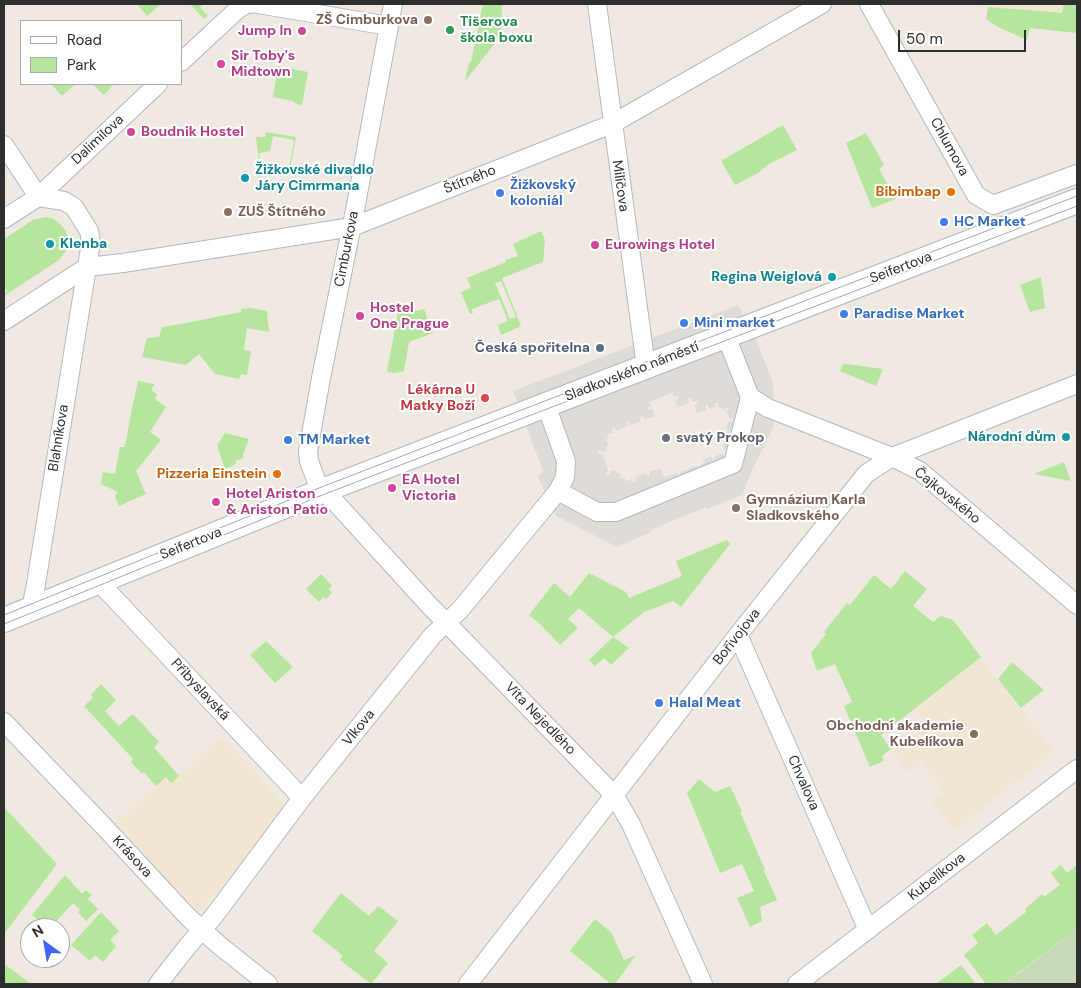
<!DOCTYPE html>
<meta charset="utf-8">
<style>
body{margin:0}
#map{position:relative;width:1081px;height:988px;overflow:hidden;background:#efe9e1;font-family:"DM Sans",sans-serif}
canvas{display:block}
.frame{position:absolute;inset:0;border:5px solid #2e2e2e;pointer-events:none}
.legend{position:absolute;left:20px;top:20px;width:162px;height:65px;box-sizing:border-box;background:#fff;border:1px solid #ababab;margin:0;padding:6px 9px;list-style:none;font-size:15px;color:#2e2e2e}
.legend li{display:flex;align-items:center;gap:10px;height:25px}
.legend b{width:25px;border:1px solid #ababab}
.north{position:absolute;left:20px;top:918px;width:50px;height:50px;box-sizing:border-box;background:#fff;border:1px solid #ababab;border-radius:50%;rotate:328deg;font-size:14px;font-weight:700;line-height:20px;text-align:center;color:#2e2e2e}
.north::after{content:'';display:block;margin:auto;width:18px;height:22px;background:#4264fb;clip-path:polygon(50% 0,100% 100%,50% 72%,0 100%)}
.scale{position:absolute;left:898px;top:30px;width:128px;height:22px;box-sizing:border-box;border:2px solid #2e2e2e;border-top:0;padding-left:6px;font-size:15px;line-height:18px;white-space:nowrap;color:#2e2e2e;-webkit-text-stroke:4px #fff;paint-order:stroke}
</style>
<div id="map">
<canvas width="1081" height="988"></canvas>
<div class="frame"></div>
<ul class="legend">
<li><b style="height:6px;background:#fff"></b>Road</li>
<li><b style="height:14px;background:#b6e59e"></b>Park</li>
</ul>
<div class="north">N</div>
<div class="scale">50 m</div>
</div>
<script>
const c = document.querySelector('canvas').getContext('2d');
c.lineJoin = 'round';
function paint(path, color) {
  c.fillStyle = color;
  c.fill(path, 'evenodd');
}
function poly(rows) {
  const path = new Path2D();
  for (const r of rows) {
    path.moveTo(r[0], r[1]);
    for (let i = 2; i < r.length; i += 2) path.lineTo(r[i], r[i + 1]);
  }
  return path;
}
function strokePath(path, color, width, dash) {
  c.strokeStyle = color;
  c.lineWidth = width;
  c.lineCap = dash ? 'butt' : 'round';
  c.setLineDash(dash || []);
  c.stroke(path);
}
function drawText(font, color, halo, rows, align = 'center') {
  c.font = font + ' "DM Sans",sans-serif';
  c.lineWidth = 4;
  c.setLineDash([]);
  c.textBaseline = 'middle';
  c.strokeStyle = halo;
  c.fillStyle = color;
  for (const [text, x, y, turn = 0] of rows) {
    c.save();
    c.translate(x, y);
    c.rotate((+turn || 0) * Math.PI / 180);
    c.textAlign = isNaN(turn) ? turn : align;
    if (halo) c.strokeText(text, 0, 0);
    c.fillText(text, 0, 0);
    c.restore();
  }
}
paint(poly([
 [960,4,1064,4,1061,31,1030,28,1027,40,998,27,986,19,988,7],
 [981,658,1054,752,955,830,932,802,945,792,921,762,908,772,890,748,924,721,916,710],
 [222,737,286,807,199,913,115,823,166,777,171,782]
]), '#f0e6d1');
paint(poly([
 [137,4,161,4,147,16],
 [190,4,204,4,200,7,208,16,204,19],
 [483,4,502,4,501,36,465,81,469,63,471,62],
 [1064,4,1077,4,1077,33,1030,28,1027,40,998,27,986,19,988,7,1062,13],
 [278,66,308,72,302,105,297,104,292,101,273,97],
 [51,84,75,84,62,96],
 [92,84,114,84,104,95],
 [783,125,797,150,769,164,758,173,735,185,721,161],
 [266,132,296,137,291,165,290,165,294,140,273,136,270,151,259,153,261,167,274,166,276,167,260,169,256,137,265,137],
 [866,133,884,165,879,169,896,199,872,208,846,143],
 [45,217,52,218,58,222,66,231,69,241,65,252,59,260,4,296,4,294,7,292,4,286,4,239,33,220],
 [541,231,545,240,543,262,502,278,521,326,501,335,498,325,508,321,499,299,472,309,473,313,470,314,461,292,471,288,467,278,506,262,506,260,518,256,513,244],
 [501,281,516,317,510,319,495,283],
 [1041,277,1045,308,1030,312,1020,285],
 [399,307,418,311,424,309,433,333,409,342,404,371,395,373,387,372],
 [251,308,267,311,269,332,247,328,244,350,251,351,247,375,241,374,239,379,215,374,199,354,186,365,142,357,147,338,159,337,162,327,181,324,241,312,241,309],
 [843,364,854,365,883,369,876,386,840,371],
 [138,381,155,384,151,390,157,394,155,399,166,407,150,432,161,440,136,471,146,494,119,506,115,496,118,492,101,484,103,472,115,474,120,447,125,447,132,408],
 [225,433,249,439,243,455,244,458,235,461,236,464,225,469,217,445],
 [1064,462,1071,481,1034,474],
 [727,540,730,544,681,607,673,601,644,612,613,637,629,648,611,665,604,658,595,666,589,660,613,637,579,608,568,619,578,628,560,645,539,623,529,615,554,583,570,597,589,573,626,592,629,598,682,576,676,561],
 [905,571,927,589,913,606,933,622,941,616,953,620,981,657,881,735,891,749,882,756,884,761,870,767,844,706,852,702,835,664,817,671,811,653,826,634,824,632,847,603,850,605,874,575,891,589],
 [321,574,332,586,329,589,332,593,326,599,323,597,319,602,306,589],
 [266,641,293,667,275,683,250,655],
 [1012,662,1044,690,1021,708,998,679],
 [101,684,116,700,105,711,119,726,133,714,159,742,154,747,179,776,171,783,166,777,156,786,144,772,142,774,131,762,133,759,84,706,93,698,91,695],
 [699,779,715,792,730,786,742,811,740,812,741,814,765,870,764,871,777,900,760,907,762,921,750,927,737,898,754,891,742,864,720,873,687,793],
 [4,807,57,864,4,934],
 [1061,865,1067,873,1077,865,1077,929,1003,984,986,984,964,955,978,943,972,935,987,923,996,935,1026,912,1025,909,1042,894,1044,897,1060,885,1051,873],
 [65,875,82,894,86,890,92,895,88,899,98,909,86,921,78,912,80,910,73,903,50,928,49,928,32,915],
 [341,893,369,916,378,906,398,921,374,951,388,963,371,984,340,960,343,956,312,931],
 [101,912,119,931,110,940,116,946,103,962,95,955,90,961,71,945],
 [595,919,611,932,624,960,636,955,615,984,611,984,570,951],
 [4,964,18,974,31,984,4,984],
 [961,965,976,984,936,984]
]), '#b6e59e');
paint(poly([
 [1077,929,1077,984,1003,984,1023,970]
]), '#c8d9b8');
paint(poly([
 [738,305,758,344,773,383,774,426,751,472,742,495,707,509,706,507,651,530,651,532,617,547,556,516,538,477,543,471,513,391],
 [672,393,674,397,678,396,679,398,675,400,678,407,689,403,688,399,691,398,693,402,697,401,698,403,694,405,697,413,706,410,705,406,707,405,709,409,715,407,715,403,718,403,718,407,725,410,728,407,729,408,726,411,729,418,733,419,733,421,729,421,726,428,729,431,726,432,724,437,726,441,725,443,722,445,724,450,726,449,727,451,725,452,725,455,723,455,723,453,714,457,714,459,713,460,711,457,703,460,704,463,700,465,701,468,699,469,697,466,680,472,681,476,679,477,677,473,666,476,665,478,660,468,649,472,650,476,648,477,646,473,634,478,636,481,633,483,632,479,628,481,626,481,626,479,622,478,621,479,620,473,616,472,614,470,611,471,609,475,606,474,608,470,603,455,598,453,599,450,604,452,607,451,606,448,608,445,607,441,606,441,606,439,607,439,609,436,608,434,613,433,612,428,615,427,616,431,628,426,627,423,629,422,631,425,641,421,640,417,643,416,645,420,655,416,652,409,648,410,647,408,651,406,649,402]
]), '#dfdcd8');
const street = poly([
 [258,4,389,26],
 [393,4,355,210,321,378,308,451,309,461,319,488,336,503,429,605,614,795,631,824,703,984],
 [597,4,646,367],
 [869,4,976,195,993,205,1077,174],
 [181,62,238,9,246,4,251,4],
 [4,145,28,181,38,197],
 [4,219,38,197,158,84],
 [4,321,87,267,123,263,352,227,612,124,822,4],
 [726,336,750,397,768,408,892,457,920,471,1077,605],
 [558,491,597,512,616,512,733,464,750,397],
 [98,581,302,798],
 [31,609,36,584,91,242,89,231,74,207,64,201,38,197],
 [738,635,868,930],
 [4,722,110,833,188,917,219,945,268,984],
 [158,984,187,947,214,916,302,798,433,635,460,610,558,491,565,477,566,461,546,405],
 [468,984,738,635,866,474,892,457,1077,384],
 [797,984,1077,769]
]);
const secondary = poly([
 [4,620,322,491,1077,201]
]);
strokePath(street, '#b4b7c1', 20);
strokePath(secondary, '#b4b7c1', 26);
strokePath(street, '#fff', 18);
strokePath(secondary, '#fff', 24);
strokePath(poly([
 [4,615,319,488,1077,196],
 [4,624,325,494,1077,206]
]), '#a3a6b8', 1);
for (const [x, y, r, color] of [
 [428,20,5,"#8d6e63"],
 [450,30,5,"#2e9e5b"],
 [302,31,5,"#d1479c"],
 [221,64,5,"#d1479c"],
 [131,132,5,"#d1479c"],
 [245,178,5,"#0f9aa8"],
 [951,192,5,"#e8710a"],
 [500,193,5,"#3f7fe0"],
 [228,212,5,"#8d6e63"],
 [944,222,5,"#3f7fe0"],
 [50,244,5,"#0f9aa8"],
 [595,245,5,"#d1479c"],
 [832,277,5,"#0f9aa8"],
 [844,314,5,"#3f7fe0"],
 [360,316,5,"#d1479c"],
 [684,323,5,"#3f7fe0"],
 [600,348,5,"#5c6f8a"],
 [485,398,5,"#e0444e"],
 [1066,437,5,"#0f9aa8"],
 [666,438,5,"#6b7280"],
 [288,440,5,"#3f7fe0"],
 [277,474,5,"#e8710a"],
 [392,488,5,"#d1479c"],
 [216,502,5,"#d1479c"],
 [736,508,5,"#8d6e63"],
 [659,703,5,"#3f7fe0"],
 [974,734,5,"#8d6e63"]
]) {
  const dot = new Path2D();
  dot.arc(x, y, r, 0, 2 * Math.PI);
  c.fillStyle = color;
  c.fill(dot);
  strokePath(dot, '#fff', 2);
}
drawText('bold 14px', '#785e54', '#fff', [
 ["ZŠ Cimburkova",418,20],
 ["ZUŠ Štítného",238,212,"left"],
 ["Gymnázium Karla",746,500,"left"],
 ["Sladkovského",746,516,"left"],
 ["Obchodní akademie",964,726],
 ["Kubelíkova",964,742]
], 'right');
drawText('bold 14px', '#27864d', '#fff', [
 ["Tišerova",460,22],
 ["škola boxu",460,38]
], 'left');
drawText('bold 14px', '#b23c85', '#fff', [
 ["Jump In",292,31,"right"],
 ["Sir Toby's",231,56],
 ["Midtown",231,72],
 ["Boudnik Hostel",141,132],
 ["Eurowings Hotel",605,245],
 ["Hostel",370,308],
 ["One Prague",370,324],
 ["EA Hotel",402,480],
 ["Victoria",402,496],
 ["Hotel Ariston",226,494],
 ["& Ariston Patio",226,510]
], 'left');
drawText('14px', '#2e2e2e', '#fff', [
 ["Dalimilova",98,140,-43],
 ["Chlumova",949,147,61],
 ["Štítného",470,180,-22],
 ["Milíčova",620,186,82],
 ["Cimburkova",347,249,-79],
 ["Seifertova",901,268,-21],
 ["Sladkovského náměstí",632,372,-21],
 ["Blahníkova",59,438,-81],
 ["Čajkovského",947,496,39],
 ["Seifertova",191,544,-22],
 ["Bořivojova",737,637,-52],
 ["Přibyslavská",200,690,47],
 ["Víta Nejedlého",540,719,46],
 ["Vlkova",359,728,-51],
 ["Chvalova",803,783,66],
 ["Krásova",132,857,47],
 ["Kubelíkova",937,877,-38]
]);
drawText('bold 14px', '#0d838f', '#fff', [
 ["Žižkovské divadlo",255,170],
 ["Járy Cimrmana",255,186],
 ["Klenba",60,244],
 ["Regina Weiglová",822,277,"right"],
 ["Národní dům",1056,437,"right"]
], 'left');
drawText('bold 14px', '#366cbe', '#fff', [
 ["Žižkovský",510,185],
 ["koloniál",510,201],
 ["HC Market",954,222],
 ["Paradise Market",854,314],
 ["Mini market",694,323],
 ["TM Market",298,440],
 ["Halal Meat",669,703]
], 'left');
drawText('bold 14px', '#c56008', '#fff', [
 ["Bibimbap",941,192],
 ["Pizzeria Einstein",267,474]
], 'right');
drawText('bold 14px', '#4e5e75', '#fff', [
 ["Česká spořitelna",590,348]
], 'right');
drawText('bold 14px', '#be3a42', '#fff', [
 ["Lékárna U",475,390],
 ["Matky Boží",475,406]
], 'right');
drawText('bold 14px', '#5b616d', '#fff', [
 ["svatý Prokop",676,438]
], 'left');
</script>
